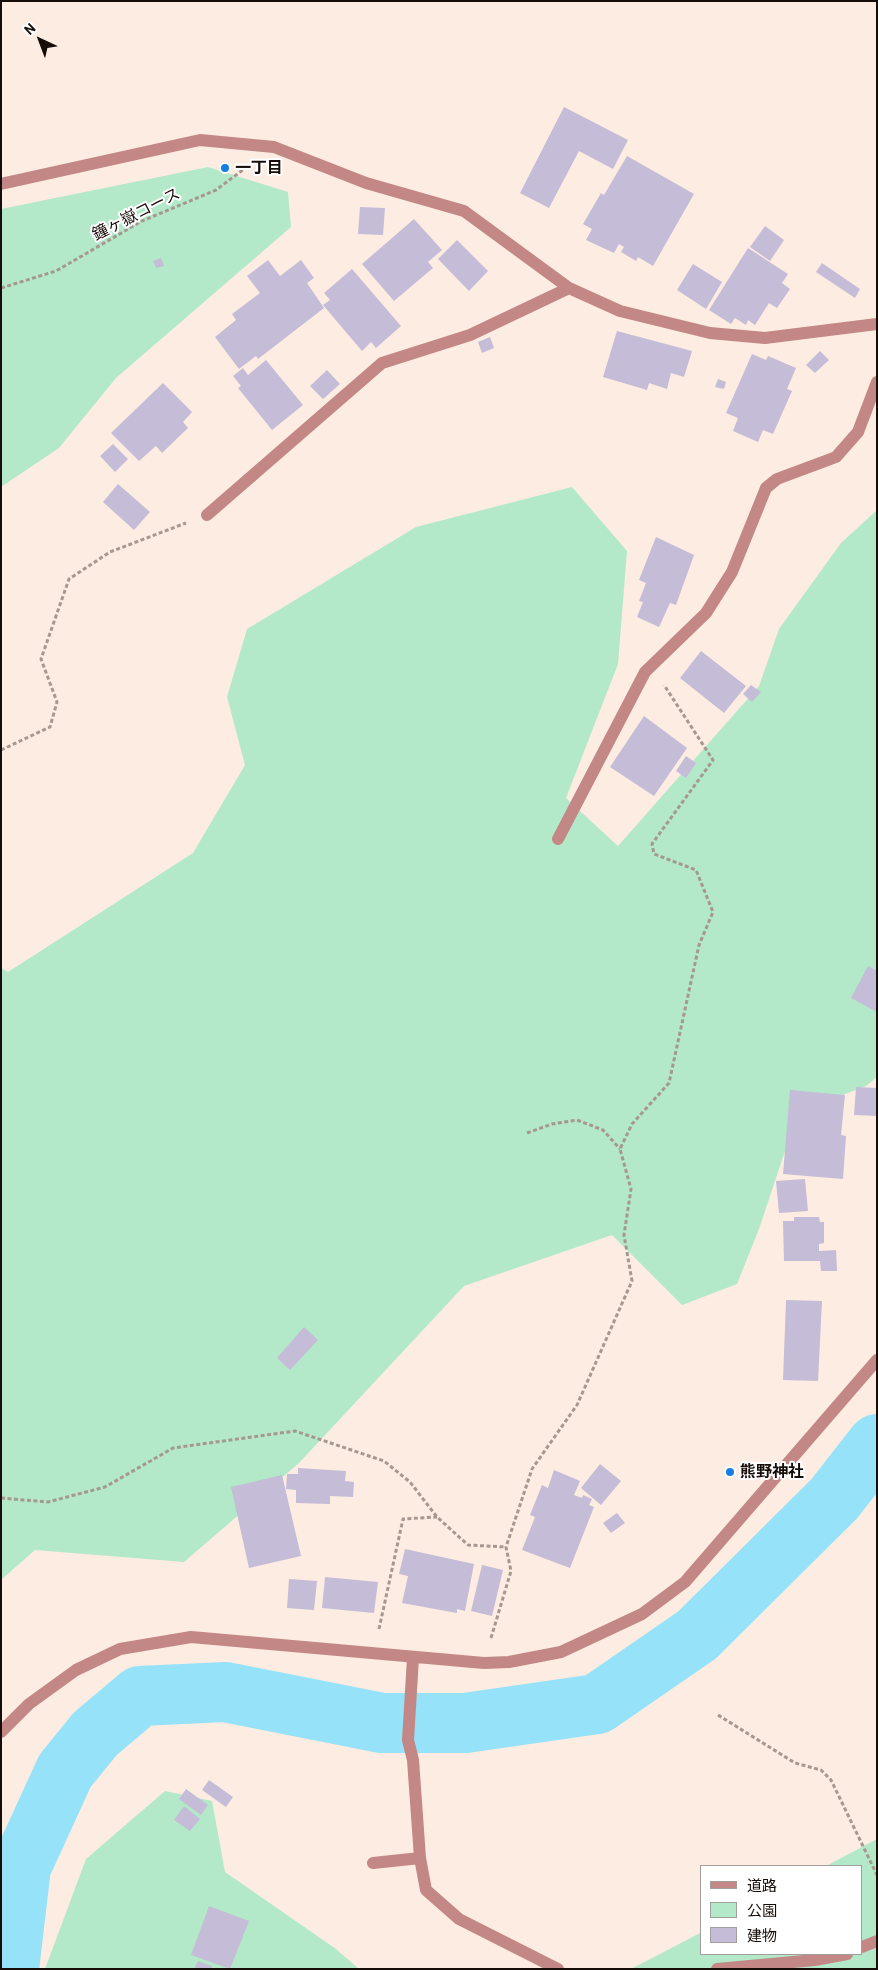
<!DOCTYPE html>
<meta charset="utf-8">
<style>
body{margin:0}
#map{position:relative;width:878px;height:1970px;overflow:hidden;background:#fdece2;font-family:Barlow,"Noto Sans JP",sans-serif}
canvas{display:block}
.frame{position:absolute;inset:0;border:2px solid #160d08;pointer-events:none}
.legend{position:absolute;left:700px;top:1865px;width:162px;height:90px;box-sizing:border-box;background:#fff;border:1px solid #a29e9c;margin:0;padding:6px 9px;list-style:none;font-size:15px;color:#160d08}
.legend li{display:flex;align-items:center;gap:10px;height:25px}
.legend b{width:25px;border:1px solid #a29e9c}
.north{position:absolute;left:15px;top:15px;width:50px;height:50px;-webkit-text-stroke:4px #fff;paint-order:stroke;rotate:317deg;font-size:14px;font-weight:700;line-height:20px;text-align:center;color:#160d08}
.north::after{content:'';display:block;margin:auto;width:18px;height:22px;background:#160d08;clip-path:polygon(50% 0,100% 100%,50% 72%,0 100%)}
</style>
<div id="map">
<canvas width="878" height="1970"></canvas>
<div class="frame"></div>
<ul class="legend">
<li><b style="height:6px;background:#c38885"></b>道路</li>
<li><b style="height:14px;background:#b3e9c9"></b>公園</li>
<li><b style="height:14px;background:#c5bcd7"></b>建物</li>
</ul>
<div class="north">N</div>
</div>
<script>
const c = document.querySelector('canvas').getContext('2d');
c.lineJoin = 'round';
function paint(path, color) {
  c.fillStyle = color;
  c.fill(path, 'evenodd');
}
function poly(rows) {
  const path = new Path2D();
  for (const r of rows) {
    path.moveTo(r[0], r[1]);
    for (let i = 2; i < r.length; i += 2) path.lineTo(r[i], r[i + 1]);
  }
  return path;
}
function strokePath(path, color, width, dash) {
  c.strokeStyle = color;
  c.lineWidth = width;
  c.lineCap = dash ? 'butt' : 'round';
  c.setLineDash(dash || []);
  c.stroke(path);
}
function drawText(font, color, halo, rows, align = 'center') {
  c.font = font + ' Barlow,"Noto Sans JP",sans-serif';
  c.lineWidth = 4;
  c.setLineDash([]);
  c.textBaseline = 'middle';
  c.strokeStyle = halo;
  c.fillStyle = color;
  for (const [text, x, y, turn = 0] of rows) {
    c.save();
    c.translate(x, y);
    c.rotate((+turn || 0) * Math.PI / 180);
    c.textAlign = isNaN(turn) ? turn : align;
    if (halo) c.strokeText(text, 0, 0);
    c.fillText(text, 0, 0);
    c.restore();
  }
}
paint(poly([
 [208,167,288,192,291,227,116,378,59,448,1,487,1,209],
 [572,487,627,551,618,664,566,798,618,846,759,686,779,629,841,543,877,510,877,1077,866,1086,798,1112,759,1229,737,1284,682,1305,612,1235,464,1286,299,1463,184,1562,35,1550,1,1580,1,968,8,972,193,853,245,765,227,697,247,629,416,527],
 [165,1791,212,1801,225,1872,336,1949,359,1969,45,1969,86,1859],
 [877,1839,877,1969,631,1969,702,1932,702,1954,862,1954,862,1866,826,1866]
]), '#b3e9c9');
strokePath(poly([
 [9,1969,21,1867,65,1771,95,1734,140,1696,225,1692,382,1723,465,1723,597,1704,697,1635,834,1499,877,1444]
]), '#96e2f8', 60);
paint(poly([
 [564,107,628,140,613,169,579,151,549,208,520,193],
 [627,156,694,194,653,266,638,257,636,261,621,252,624,247,619,244,614,253,586,240,592,229,583,224,601,193,604,195],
 [360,207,385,208,383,235,358,234],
 [414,219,442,250,428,262,433,268,394,301,362,264],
 [765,226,784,240,770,261,750,247],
 [457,240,488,271,469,291,438,259],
 [748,248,788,274,782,283,790,289,777,308,769,303,755,325,748,320,746,325,735,318,731,324,709,310],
 [161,258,164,266,156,268,153,261],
 [268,260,280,276,301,260,314,278,307,283,324,308,258,359,256,356,239,369,215,337,236,320,232,314,260,293,247,276],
 [822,263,860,289,855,298,816,272],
 [693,264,722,282,706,309,677,290],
 [352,269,401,326,376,348,371,342,362,351,323,305,330,300,324,293],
 [617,331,692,351,684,377,671,373,667,389,649,383,647,390,603,377],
 [490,337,494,348,482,353,478,342],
 [820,351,829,360,815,373,806,365],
 [752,354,766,360,768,356,796,368,787,389,792,391,773,434,763,430,758,442,733,431,738,418,726,413],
 [266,360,303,405,272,430,238,388,241,386,233,376,243,368,248,375],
 [327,370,340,384,323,399,310,386],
 [718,379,726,382,724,389,715,387],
 [163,383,192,412,183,422,188,428,162,453,156,446,139,461,111,433],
 [113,444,128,459,115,472,100,456],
 [118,484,150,512,134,530,103,502],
 [656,537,694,555,676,605,670,603,659,627,637,617,643,602,639,601,646,583,639,580],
 [701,651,746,686,724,713,680,678],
 [751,685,761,692,752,702,743,694],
 [644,716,687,748,654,796,610,767],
 [686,756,696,763,686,778,676,771],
 [868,966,877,971,877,1012,851,998],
 [856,1087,877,1088,877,1116,854,1115],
 [790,1090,845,1095,841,1135,846,1136,843,1179,783,1174],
 [805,1179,808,1211,779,1213,776,1181],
 [794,1217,819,1217,820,1222,824,1222,824,1243,819,1244,819,1251,836,1250,837,1271,821,1271,820,1261,784,1261,783,1221,794,1221],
 [786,1300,822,1301,818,1381,783,1380],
 [304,1327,318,1340,290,1370,277,1358],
 [600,1464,621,1481,601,1505,581,1488],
 [298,1468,346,1471,345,1481,354,1482,353,1497,330,1496,330,1504,296,1503,296,1490,286,1489,287,1474,298,1474],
 [554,1470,580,1481,574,1495,582,1498,583,1495,592,1499,589,1505,594,1507,570,1568,522,1550,535,1517,530,1515,542,1485,548,1488],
 [282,1475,301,1556,249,1568,231,1487],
 [617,1513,625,1523,611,1533,603,1523],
 [405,1549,474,1564,465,1611,457,1609,457,1613,402,1603,408,1576,399,1574],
 [482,1565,503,1570,492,1616,471,1611],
 [325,1577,378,1582,374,1613,322,1608],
 [289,1579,317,1581,314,1610,287,1608],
 [209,1780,233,1797,226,1807,202,1790],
 [186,1789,208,1805,201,1815,179,1799],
 [184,1806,200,1819,190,1831,174,1820],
 [209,1906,249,1921,230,1969,191,1955],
 [198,1961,212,1966,211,1969,194,1969]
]), '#c5bcd7');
strokePath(poly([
 [1,288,56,271,142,221,216,190,244,169],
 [1,750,50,727,57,702,41,659,69,579,110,552,186,523],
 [527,1133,552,1124,577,1120,603,1130,620,1149],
 [1,1498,48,1502,105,1487,173,1448,295,1431,384,1461,410,1482,437,1517,468,1545,506,1547],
 [379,1629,403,1519,437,1517],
 [491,1638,511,1571,506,1547,532,1469,577,1405,632,1281,624,1235,631,1189,620,1149,632,1124,669,1083,699,945,713,912,696,870,654,854,652,844,713,760,664,685],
 [718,1715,795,1763,821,1770,831,1780,877,1875]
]), '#a69890', 3, [4, 2.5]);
strokePath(poly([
 [1,184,200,140,274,147,366,183,464,211,569,288,620,311,710,333,765,338,877,324],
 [207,515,382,363,470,335,569,288],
 [558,839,645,672,706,613,732,572,766,488,777,479,836,457,858,432,877,382],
 [1,1732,29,1704,76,1670,120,1649,191,1637,484,1663,509,1662,561,1652,642,1614,685,1582,877,1360],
 [420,1858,426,1890,459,1919,558,1969],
 [373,1863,420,1858,413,1760,408,1740,413,1658],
 [862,1947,877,1941],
 [717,1969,815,1960,847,1954]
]), '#c38885', 12);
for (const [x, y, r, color] of [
 [225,168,5,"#137ee6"],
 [730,1472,5,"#137ee6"]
]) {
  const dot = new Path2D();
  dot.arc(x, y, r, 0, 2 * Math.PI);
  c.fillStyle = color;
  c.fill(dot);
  strokePath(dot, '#fff', 2);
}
drawText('bold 16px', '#160d08', '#fff', [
 ["一丁目",235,168],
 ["熊野神社",740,1472]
], 'left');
drawText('16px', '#160d08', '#fff', [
 ["鐘ヶ嶽コース",136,214,-27]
]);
</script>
